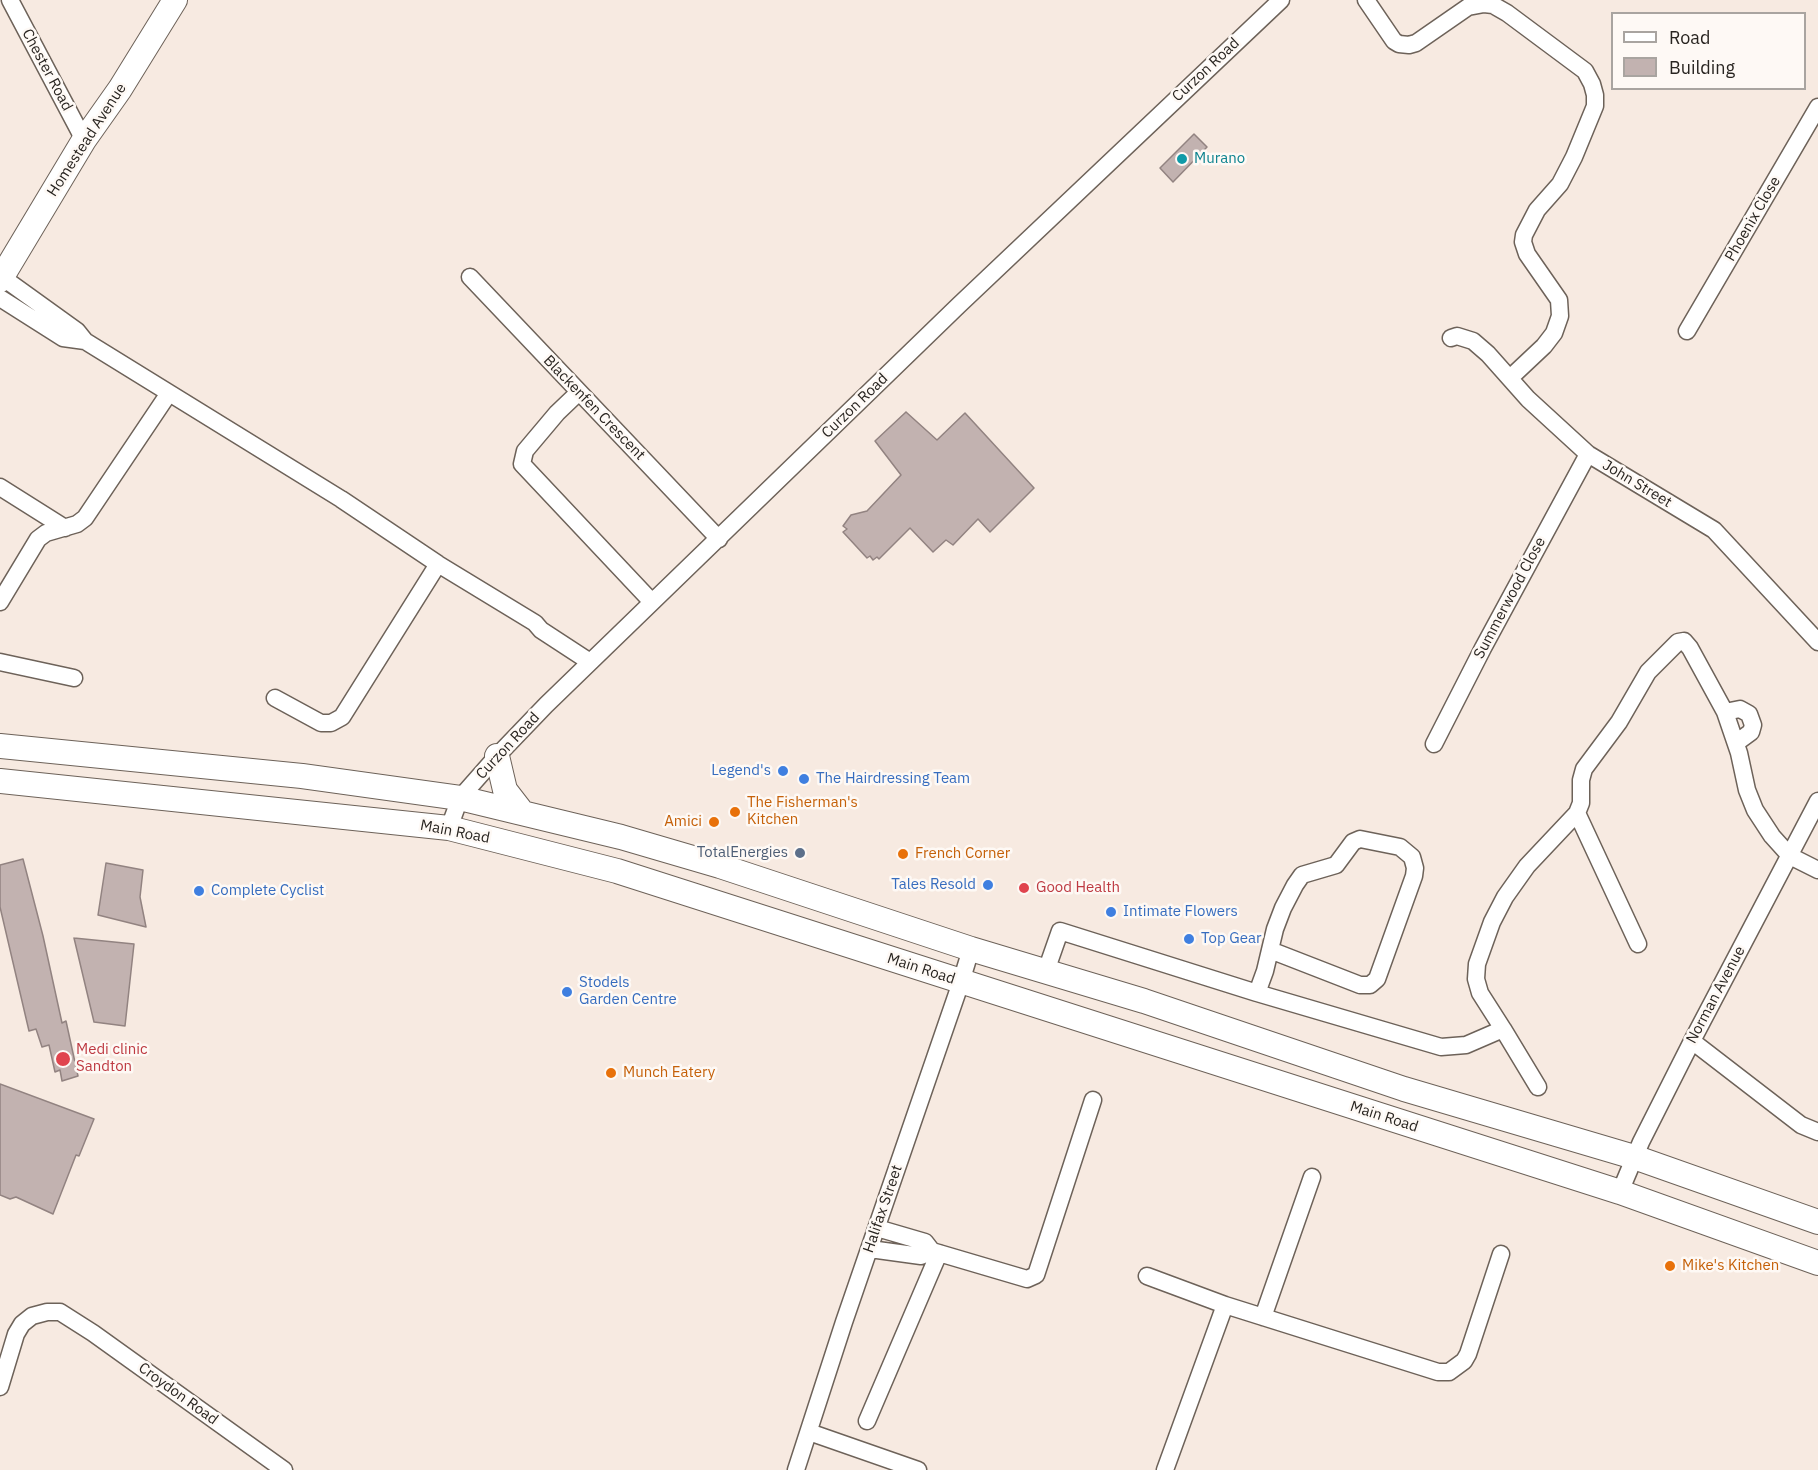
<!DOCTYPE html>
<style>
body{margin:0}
#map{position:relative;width:1818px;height:1470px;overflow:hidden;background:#f7eae1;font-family:"IBM Plex Sans",sans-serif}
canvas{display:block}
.legend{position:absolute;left:1611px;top:12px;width:195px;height:78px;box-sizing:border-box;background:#fef9f5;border:2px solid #a9a4a0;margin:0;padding:8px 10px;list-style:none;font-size:18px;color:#292521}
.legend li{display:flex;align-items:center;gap:12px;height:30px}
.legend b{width:30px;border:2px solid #a9a4a0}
</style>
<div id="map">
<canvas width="1818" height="1470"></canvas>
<ul class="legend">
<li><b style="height:8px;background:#fff"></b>Road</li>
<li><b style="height:16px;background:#c2b2b0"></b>Building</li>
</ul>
</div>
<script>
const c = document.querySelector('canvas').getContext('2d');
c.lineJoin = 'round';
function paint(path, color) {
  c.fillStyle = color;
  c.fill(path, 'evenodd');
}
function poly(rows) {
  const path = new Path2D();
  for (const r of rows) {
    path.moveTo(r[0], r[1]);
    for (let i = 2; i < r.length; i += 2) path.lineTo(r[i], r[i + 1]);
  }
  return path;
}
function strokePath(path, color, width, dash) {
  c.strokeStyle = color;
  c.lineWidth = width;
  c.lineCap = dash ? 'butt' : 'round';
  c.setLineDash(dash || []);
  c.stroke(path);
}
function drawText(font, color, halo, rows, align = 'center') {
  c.font = font + ' "IBM Plex Sans",sans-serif';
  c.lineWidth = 5;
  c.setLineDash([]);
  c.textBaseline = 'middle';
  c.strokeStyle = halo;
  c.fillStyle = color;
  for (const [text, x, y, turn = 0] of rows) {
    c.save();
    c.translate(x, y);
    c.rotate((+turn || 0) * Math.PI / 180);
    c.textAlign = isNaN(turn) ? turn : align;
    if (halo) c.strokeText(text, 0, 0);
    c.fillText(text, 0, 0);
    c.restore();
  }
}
const building = poly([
 [1194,134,1207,147,1173,182,1160,168,1194,134],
 [906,412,937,440,965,413,1034,488,990,532,978,519,953,545,946,540,933,552,910,528,879,559,877,557,873,560,870,556,867,558,843,532,847,529,843,526,851,515,867,511,901,475,875,441,906,412],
 [23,859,43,936,62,1023,66,1021,78,1076,62,1081,60,1070,55,1072,49,1045,42,1047,36,1029,29,1031,0,907,0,865,23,859],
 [106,863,143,870,140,897,146,927,98,915,106,863],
 [74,938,134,944,125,1026,94,1022,74,938],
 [0,1084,94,1119,79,1156,76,1155,53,1214,16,1197,10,1199,0,1195,0,1084]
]);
paint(building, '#c2b2b0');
strokePath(building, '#928381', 1.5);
const street = poly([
 [10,0,84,140],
 [1366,0,1394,41,1399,44,1409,45,1416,43,1468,7,1484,4,1493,5,1507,13,1585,71,1592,84,1595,95,1595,106,1574,157,1560,184,1537,210,1524,235,1523,242,1527,254,1559,300,1560,316,1554,333,1544,346,1510,378],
 [2,277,77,331,85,341,341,499,438,564,535,623,541,630,590,662],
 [470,277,719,539],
 [0,298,63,338,85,341],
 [1687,331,1818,107],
 [1451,338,1457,336,1473,341,1488,354,1528,399,1588,454,1714,530,1818,642],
 [579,392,557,413,525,451,522,464,651,601],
 [0,487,65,528],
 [0,602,38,539,46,533,77,524,85,518,169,393],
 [0,662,74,678],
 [275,698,321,723,331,723,342,717,438,564],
 [1725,712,1740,709,1749,714,1753,725,1751,732,1736,743],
 [1434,744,1483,648,1588,454],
 [1577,813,1638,944],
 [449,828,460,798,497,756,546,705,959,305,1281,0],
 [1046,971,1060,931,1257,993,1265,971,1275,929,1283,908,1295,885,1302,875,1336,865,1353,842,1360,839,1400,847,1412,857,1415,868,1414,876,1377,979,1370,985,1360,985,1270,950],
 [1257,993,1441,1047,1466,1045,1503,1029,1538,1087],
 [1503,1029,1480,993,1476,979,1477,964,1492,922,1505,897,1527,866,1577,813,1581,803,1581,780,1584,769,1619,722,1648,672,1678,642,1684,641,1690,648,1725,712,1739,753,1747,790,1755,810,1772,836,1790,856,1818,870],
 [1692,1041,1801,1125,1818,1132],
 [1620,1192,1641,1142,1692,1041,1818,801],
 [877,1228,925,1242,932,1251,1027,1279,1036,1275,1093,1100],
 [870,1249,921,1256,932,1251],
 [1147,1276,1225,1305,1165,1470],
 [1225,1305,1438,1372,1449,1372,1464,1361,1468,1354,1501,1254],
 [1263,1317,1312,1177],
 [0,1387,16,1334,22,1324,32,1316,47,1312,60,1312,93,1333,284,1470],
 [867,1421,939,1253],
 [809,1432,918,1470],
 [796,1470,844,1322,961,982,971,949]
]);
const secondary = poly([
 [0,280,84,140,120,89,175,0],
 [0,746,302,776,460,798,621,837,720,866,971,949,1144,1001,1404,1089,1634,1157,1818,1222],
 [497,756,505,790,522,812],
 [0,781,449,828,617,871,1620,1192,1818,1263]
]);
strokePath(street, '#6d6259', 19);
strokePath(secondary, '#6d6259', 26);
strokePath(street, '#fff', 16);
strokePath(secondary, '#fff', 24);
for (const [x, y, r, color] of [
 [1182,159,6,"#0f9aa8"],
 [783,771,6,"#3f7fe0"],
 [804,779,6,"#3f7fe0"],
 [735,812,6,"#e8710a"],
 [714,822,6,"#e8710a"],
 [800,853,6,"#5c6f8a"],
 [903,854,6,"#e8710a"],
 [988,885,6,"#3f7fe0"],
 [1024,888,6,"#e0444e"],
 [199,891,6,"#3f7fe0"],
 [1111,912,6,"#3f7fe0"],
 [1189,939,6,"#3f7fe0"],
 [567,992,6,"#3f7fe0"],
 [63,1059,8,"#e0444e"],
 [611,1073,6,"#e8710a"],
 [1670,1266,6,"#e8710a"]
]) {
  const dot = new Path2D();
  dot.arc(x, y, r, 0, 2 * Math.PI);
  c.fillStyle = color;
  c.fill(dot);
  strokePath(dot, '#fef9f5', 2);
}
drawText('15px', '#292521', '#fef9f5', [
 ["Chester Road",47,70,62],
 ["Curzon Road",1206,70,-43],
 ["Homestead Avenue",87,140,-57],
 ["Phoenix Close",1753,219,-60],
 ["Curzon Road",855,406,-44],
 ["Blackenfen Crescent",594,408,46],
 ["John Street",1637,484,31],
 ["Summerwood Close",1510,598,-62],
 ["Curzon Road",508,746,-47],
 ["Main Road",455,832,11],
 ["Main Road",921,969,18],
 ["Norman Avenue",1716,995,-62],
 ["Main Road",1384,1117,18],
 ["Halifax Street",883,1209,-71],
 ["Croydon Road",178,1394,36]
]);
drawText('15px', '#0d838f', '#fef9f5', [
 ["Murano",1194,159]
], 'left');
drawText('15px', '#366cbe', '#fef9f5', [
 ["Legend's",771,771,"right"],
 ["The Hairdressing Team",816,779],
 ["Tales Resold",976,885,"right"],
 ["Complete Cyclist",211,891],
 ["Intimate Flowers",1123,912],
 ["Top Gear",1201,939],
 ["Stodels",579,983],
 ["Garden Centre",579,1000]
], 'left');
drawText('15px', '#c56008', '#fef9f5', [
 ["The Fisherman's",747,803],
 ["Kitchen",747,820],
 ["Amici",702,822,"right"],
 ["French Corner",915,854],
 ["Munch Eatery",623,1073],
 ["Mike's Kitchen",1682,1266]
], 'left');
drawText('15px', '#4e5e75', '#fef9f5', [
 ["TotalEnergies",788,853]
], 'right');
drawText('15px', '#be3a42', '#fef9f5', [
 ["Good Health",1036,888],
 ["Medi clinic",76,1050],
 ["Sandton",76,1067]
], 'left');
</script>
